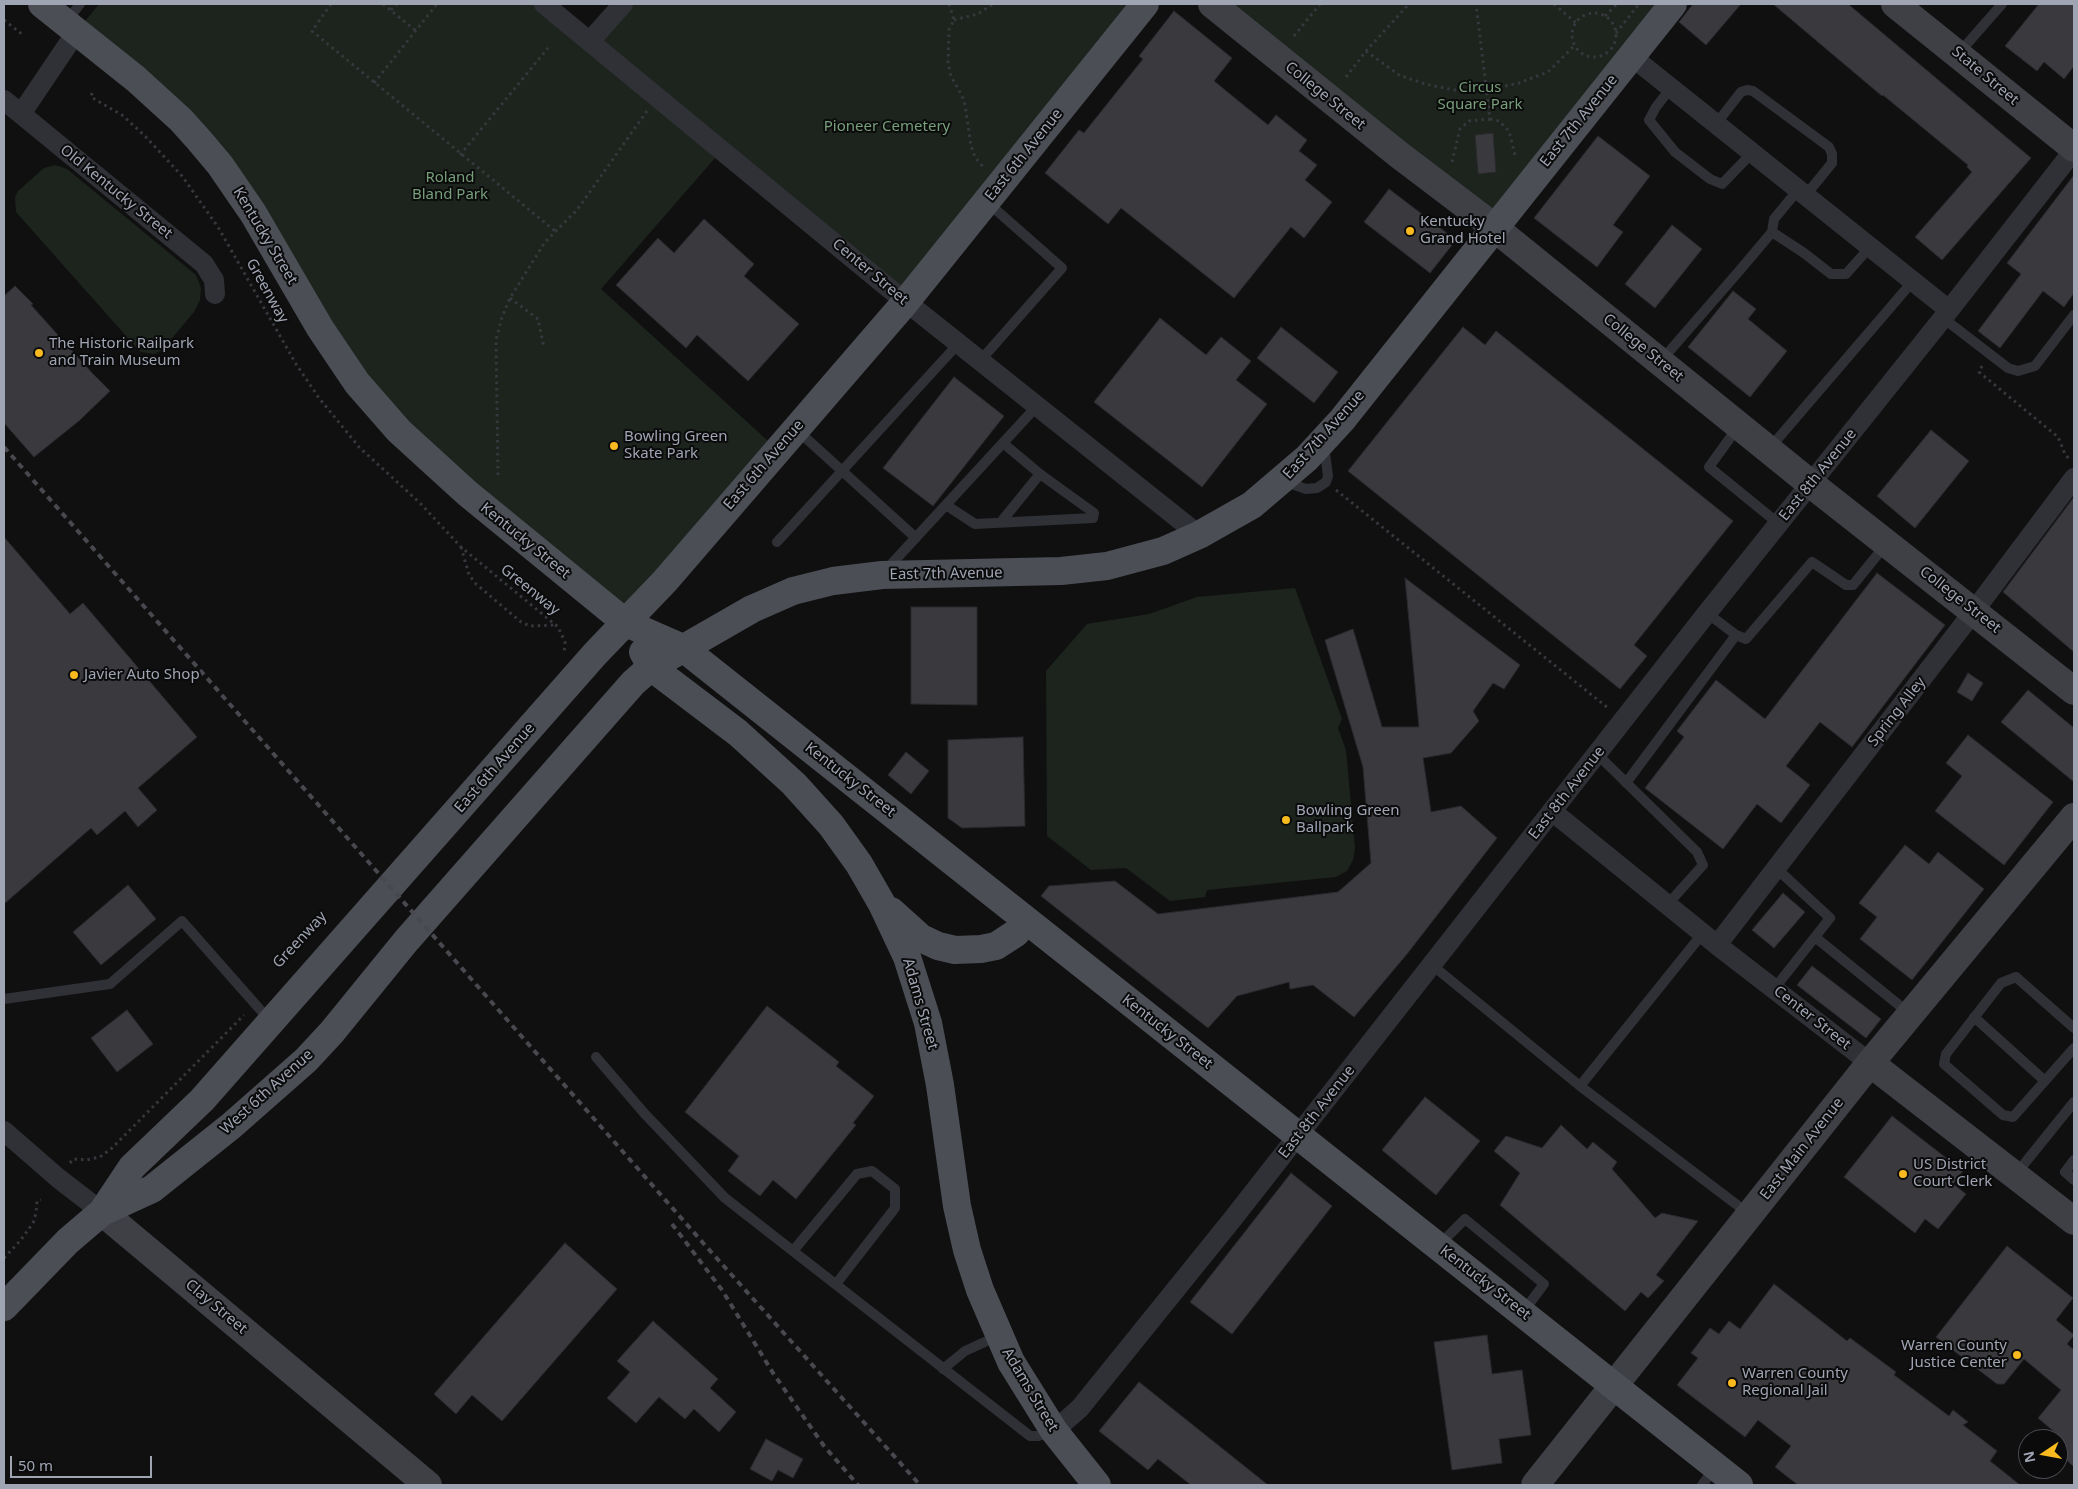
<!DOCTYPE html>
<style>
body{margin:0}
#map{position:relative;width:2078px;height:1489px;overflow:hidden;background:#101011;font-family:"Noto Sans",sans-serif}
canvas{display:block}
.frame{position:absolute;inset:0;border:5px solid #a0a5b3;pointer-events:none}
.north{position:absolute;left:2018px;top:1429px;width:50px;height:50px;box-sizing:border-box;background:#0b0b0c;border:1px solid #47494f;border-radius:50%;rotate:258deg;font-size:14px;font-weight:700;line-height:20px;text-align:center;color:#a0a5b3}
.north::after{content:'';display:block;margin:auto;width:18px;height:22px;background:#f9ba20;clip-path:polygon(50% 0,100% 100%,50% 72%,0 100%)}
.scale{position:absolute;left:10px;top:1456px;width:142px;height:22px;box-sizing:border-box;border:2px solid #a0a5b3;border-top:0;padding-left:6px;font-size:15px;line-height:18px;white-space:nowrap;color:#a0a5b3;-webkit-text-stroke:4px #0b0b0c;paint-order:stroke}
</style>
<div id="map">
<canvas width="2078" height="1489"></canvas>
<div class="frame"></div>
<div class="north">N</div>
<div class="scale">50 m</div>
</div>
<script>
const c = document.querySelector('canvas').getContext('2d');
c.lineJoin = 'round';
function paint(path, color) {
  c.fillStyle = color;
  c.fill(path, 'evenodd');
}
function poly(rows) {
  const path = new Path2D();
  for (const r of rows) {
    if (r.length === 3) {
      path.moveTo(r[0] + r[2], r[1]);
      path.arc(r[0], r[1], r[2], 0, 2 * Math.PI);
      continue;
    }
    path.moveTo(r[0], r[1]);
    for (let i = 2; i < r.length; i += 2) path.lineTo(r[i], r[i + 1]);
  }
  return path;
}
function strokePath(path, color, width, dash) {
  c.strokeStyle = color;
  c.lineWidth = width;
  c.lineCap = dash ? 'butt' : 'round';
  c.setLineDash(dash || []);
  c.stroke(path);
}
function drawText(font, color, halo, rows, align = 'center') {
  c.font = font + ' "Noto Sans",sans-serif';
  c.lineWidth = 4;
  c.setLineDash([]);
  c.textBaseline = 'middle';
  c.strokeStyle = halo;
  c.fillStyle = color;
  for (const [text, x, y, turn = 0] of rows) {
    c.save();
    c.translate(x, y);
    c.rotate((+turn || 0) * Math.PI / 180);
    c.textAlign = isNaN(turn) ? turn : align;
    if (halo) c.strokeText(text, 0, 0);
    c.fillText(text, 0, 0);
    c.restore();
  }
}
paint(poly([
 [99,4,543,4,590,41,621,4,1145,4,904,304,722,150,601,289,778,450,626,623,390,422,253,213,77,31],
 [1212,4,1674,4,1495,228],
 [55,165,67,169,196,275,201,288,200,300,194,312,162,350,154,354,147,353,141,352,134,345,16,212,15,197,18,191,44,168],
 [1295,588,1342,719,1338,728,1346,750,1355,848,1353,860,1347,871,1336,877,1207,890,1205,897,1170,901,1126,868,1091,870,1047,836,1046,671,1087,624,1149,614,1197,597]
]), '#1c241d');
const building = poly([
 [1693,4,1741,4,1706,45,1679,22,1693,4],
 [1773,4,1848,4,2031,158,1942,260,1915,237,1972,172,1967,167,1968,165,1883,95,1882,96,1773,4],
 [2039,4,2074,4,2074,66,2064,79,2044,62,2037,71,2005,46,2039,4],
 [1174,11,1232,58,1214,81,1268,125,1276,115,1307,140,1299,151,1317,165,1305,180,1332,202,1304,238,1291,227,1234,298,1121,208,1108,224,1045,173,1079,130,1084,133,1143,59,1139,56,1174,11],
 [1493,133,1496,172,1478,174,1475,135,1493,133],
 [1598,136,1650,176,1613,225,1623,232,1597,267,1534,218,1598,136],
 [2074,175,2074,293,2064,307,2043,291,2000,348,1978,331,2021,274,2007,263,2074,175],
 [1389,189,1456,240,1430,273,1364,222,1389,189],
 [704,219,754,264,744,276,799,324,748,381,697,335,686,348,616,285,658,238,674,253,704,219],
 [1672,225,1702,249,1655,308,1625,284,1672,225],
 [15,286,33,304,31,305,93,374,110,391,80,420,34,457,4,423,4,296,15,286],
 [1733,291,1756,309,1748,319,1787,351,1750,397,1688,347,1733,291],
 [1160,318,1206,355,1221,337,1251,361,1236,380,1267,404,1202,487,1094,402,1160,318],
 [1281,327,1338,372,1314,403,1257,358,1281,327],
 [1463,327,1485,345,1496,331,1733,521,1634,645,1647,656,1620,689,1348,471,1463,327],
 [954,377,1004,416,933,506,883,468,954,377],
 [1931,430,1969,461,1915,528,1877,496,1931,430],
 [2074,497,2074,652,2003,592,2074,497],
 [4,537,70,614,83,603,197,737,138,788,157,810,138,827,125,811,97,835,91,828,4,904,4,537],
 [1877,573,1945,625,1852,747,1820,722,1786,766,1810,785,1781,823,1757,804,1723,849,1645,788,1684,737,1677,731,1716,680,1765,719,1877,573],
 [1405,578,1520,665,1504,689,1493,683,1473,711,1479,721,1451,753,1423,758,1431,812,1461,806,1497,838,1407,954,1354,1017,1313,985,1290,989,1289,982,1237,996,1208,1028,1041,896,1049,886,1115,881,1158,914,1338,892,1371,863,1363,767,1325,640,1353,629,1382,727,1419,727,1405,578],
 [911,607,977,607,977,705,911,704,911,607],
 [1968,673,1983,683,1972,701,1957,692,1968,673],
 [2028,690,2074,728,2074,782,2001,722,2028,690],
 [1968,735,2053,802,2004,865,1935,811,1962,776,1946,763,1968,735],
 [1023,737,1025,826,962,828,948,818,948,740,1023,737],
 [906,752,929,771,911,794,888,775,906,752],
 [1905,845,1929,864,1938,852,1984,889,1912,980,1860,939,1877,917,1859,903,1905,845],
 [128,885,156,919,101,965,73,932,128,885],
 [1783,893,1805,912,1774,948,1752,930,1783,893],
 [1812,966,1881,1019,1866,1038,1797,985,1812,966],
 [767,1006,839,1062,836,1066,874,1096,853,1123,856,1125,796,1199,773,1180,760,1196,728,1171,739,1156,685,1112,767,1006],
 [127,1010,153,1044,117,1072,91,1038,127,1010],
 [1425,1097,1480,1141,1436,1195,1382,1150,1425,1097],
 [1892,1116,1963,1171,1953,1184,1966,1194,1938,1229,1925,1219,1915,1233,1844,1177,1892,1116],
 [1561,1125,1587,1149,1593,1142,1617,1162,1612,1169,1655,1218,1662,1213,1698,1221,1656,1275,1664,1281,1648,1298,1641,1292,1625,1311,1500,1205,1520,1173,1494,1151,1506,1136,1542,1148,1561,1125],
 [1291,1173,1332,1206,1232,1334,1190,1302,1291,1173],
 [565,1243,617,1289,502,1421,472,1395,456,1414,434,1394,565,1243],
 [2007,1246,2073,1298,2056,1320,2074,1335,2067,1344,2074,1350,2074,1467,2058,1452,2058,1435,2038,1418,2061,1390,2024,1359,2004,1384,1997,1384,1936,1337,2007,1246],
 [1774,1284,1847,1341,1850,1338,1896,1372,1894,1375,1949,1416,1953,1410,1968,1422,1963,1425,1997,1451,1990,1461,2020,1485,1798,1485,1775,1467,1791,1446,1758,1420,1745,1437,1677,1385,1698,1358,1691,1353,1710,1328,1719,1334,1729,1321,1740,1329,1774,1284],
 [653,1321,718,1379,710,1388,736,1412,719,1432,694,1409,685,1419,659,1397,636,1423,607,1398,630,1372,617,1361,653,1321],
 [1487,1335,1492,1374,1522,1370,1531,1435,1499,1439,1502,1463,1452,1470,1434,1342,1487,1335],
 [1139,1382,1268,1485,1191,1485,1158,1459,1148,1470,1099,1431,1139,1382],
 [766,1439,803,1459,793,1478,778,1470,772,1481,750,1469,766,1439]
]);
paint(building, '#39393e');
strokePath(building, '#2a292d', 1);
strokePath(poly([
 [331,4,312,31,555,231],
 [383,4,416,31],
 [949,4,954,20,949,30,948,63,951,76,962,96,965,105,971,146,975,157,984,168],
 [1554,4,1576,23],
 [391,10,397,4],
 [1594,35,22],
 [1605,16,1617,4],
 [4,20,23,35],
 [954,20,978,14,993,4],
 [1616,33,1639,4],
 [1294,36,1320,4],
 [1366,51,1399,75,1425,84,1454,90,1487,90,1519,83,1548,72,1575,45],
 [1346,77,1366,51,1409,4],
 [374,83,437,4],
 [92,93,91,97,122,115,144,135,182,176,218,227,296,364,319,398,359,447,420,503,461,547,558,627,565,642,564,654],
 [1490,119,1499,121,1509,131,1516,159],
 [460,155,548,48],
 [1452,162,1460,129,1469,121,1490,119,1476,4],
 [510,298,538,319,544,348],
 [1982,366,1979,372,2058,437,2065,454,2070,460],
 [498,475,496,340,502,317,510,298,545,242,577,210,647,111],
 [1336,490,1608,708],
 [461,547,469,575,476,584,521,622,530,626,555,625],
 [70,1163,73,1159,86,1160,100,1157,112,1148,244,1015],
 [4,1258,20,1241,33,1223,36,1213,37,1201,41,1200]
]), '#36383d', 3, [2.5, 4]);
strokePath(poly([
 [66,22,80,4],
 [1959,53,2002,4],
 [1671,88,1656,107,1649,120,1675,152,1710,179,1722,184,1752,153],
 [1716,124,1741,92,1747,90,1753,91,1829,147,1832,154,1832,163,1806,195],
 [1798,190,1774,219,1772,232,1804,253,1831,274,1846,274,1870,247],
 [1943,318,2008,368,2018,371,2035,366,2074,315],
 [980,361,1062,268,987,202],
 [1660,362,1740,270,1772,232],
 [1738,427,1709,467,1779,524],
 [797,430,916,538],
 [1769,449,1913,281],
 [1283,481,1306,489,1317,488,1326,482,1328,476,1324,446],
 [946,505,975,524,1093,518,1094,513,1040,474,1003,443],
 [1001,522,1040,474],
 [777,542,958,344],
 [885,571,1037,406],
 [1707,613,1736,635,1746,639,1812,562,1846,585,1853,585,1887,543],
 [1598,755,1697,852,1703,865,1667,905],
 [1626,783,1736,635],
 [1703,933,1580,1086,1749,1214],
 [1815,937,1910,1014],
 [1432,965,1580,1086],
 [1774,989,1830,918,1776,868],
 [4,999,110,984,182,921,271,1022],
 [1974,1017,2045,1081],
 [2074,1028,2016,977,2001,983,1946,1054,1944,1064,2003,1115,2013,1117,2074,1048],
 [596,1057,644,1113,725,1198,1030,1436,1038,1436,1053,1431],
 [2074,1160,2065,1172,2074,1180],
 [2016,1174,2074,1102],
 [1438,1246,1465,1219,1544,1284,1523,1312],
 [793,1251,857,1174,872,1171,895,1189,895,1208,836,1284],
 [943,1369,965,1351,998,1336],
 [1702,1485,1715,1468]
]), '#303136', 10);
strokePath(poly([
 [544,4,885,285,1199,535],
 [590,41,623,4],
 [1631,56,1949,310],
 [4,100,204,264,214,280,215,294],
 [21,114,77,31],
 [1553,812,1717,945,1870,1063],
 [1717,945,1974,611,2074,478],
 [4,1131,58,1178,102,1212],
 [1054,1431,1080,1408,1231,1221,1707,613,1943,318,2074,150]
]), '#303136', 20);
strokePath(poly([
 [1212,4,1398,154,1481,217,1811,484,2074,691],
 [1895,4,2074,148],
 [1870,1063,2074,1221],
 [102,1212,428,1485],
 [1535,1485,1870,1063,2074,817]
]), '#3e4046', 28);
strokePath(poly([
 [42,4,136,79,181,120,199,140,220,165,253,213,320,328,357,383,399,431,467,493,626,623,683,648,1739,1485],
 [643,652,651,667,738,733,794,784,831,825,859,864,882,904,907,957,928,1023,940,1085,957,1206,967,1250,980,1290,1011,1362,1054,1431,1097,1485],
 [891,911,921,938,938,946,955,950,981,949,996,946,1016,933,1026,920],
 [102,1212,152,1189,231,1126,306,1060,332,1032,406,941,633,683,651,667,752,609,793,591,833,581,882,575,1061,571,1107,566,1163,551,1199,535,1252,505,1307,458,1342,420,1673,4],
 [4,1307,68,1241,102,1212,132,1167,202,1100,595,654,665,581,904,304,1145,4]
]), '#4c4e55', 28);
strokePath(poly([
 [4,447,704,1244,920,1485],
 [672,1224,722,1290,773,1373,824,1446,858,1485]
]), '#47494f', 4, [6, 5]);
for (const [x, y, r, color] of [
 [1410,231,5,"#f9ba20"],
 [39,353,5,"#f9ba20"],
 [614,446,5,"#f9ba20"],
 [74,675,5,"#f9ba20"],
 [1286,820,5,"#f9ba20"],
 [1903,1174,5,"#f9ba20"],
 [2017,1355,5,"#f9ba20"],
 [1732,1383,5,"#f9ba20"]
]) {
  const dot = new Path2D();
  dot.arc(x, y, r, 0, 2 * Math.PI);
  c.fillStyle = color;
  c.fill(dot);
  strokePath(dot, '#0b0b0c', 2);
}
drawText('15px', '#a0a5b3', '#0b0b0c', [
 ["State Street",1985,76,40],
 ["College Street",1325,96,39],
 ["East 7th Avenue",1579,121,-51],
 ["East 6th Avenue",1024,155,-51],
 ["Old Kentucky Street",116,192,39],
 ["Kentucky Street",265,236,59],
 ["Center Street",870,272,40],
 ["Greenway",267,291,61],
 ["College Street",1643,348,39],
 ["East 7th Avenue",1324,435,-48],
 ["East 6th Avenue",764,465,-49],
 ["East 8th Avenue",1818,475,-51],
 ["Kentucky Street",525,541,39],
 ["East 7th Avenue",946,574,-1],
 ["Greenway",530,590,39],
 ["College Street",1960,600,38],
 ["Spring Alley",1897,712,-52],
 ["East 6th Avenue",495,768,-49],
 ["Kentucky Street",850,780,38],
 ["East 8th Avenue",1567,793,-52],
 ["Greenway",300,940,-47],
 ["Adams Street",920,1004,74],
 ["Center Street",1812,1018,38],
 ["Kentucky Street",1167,1032,38],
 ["West 6th Avenue",267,1092,-42],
 ["East 8th Avenue",1317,1112,-52],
 ["East Main Avenue",1802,1149,-52],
 ["Kentucky Street",1485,1283,38],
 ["Clay Street",216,1307,40],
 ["Adams Street",1030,1390,59]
]);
drawText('15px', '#769f7a', '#0b0b0c', [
 ["Circus",1480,88],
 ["Square Park",1480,105],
 ["Pioneer Cemetery",887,127],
 ["Roland",450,178],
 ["Bland Park",450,195]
]);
drawText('15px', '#a0a5b3', '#0b0b0c', [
 ["Kentucky",1420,222],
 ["Grand Hotel",1420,239],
 ["The Historic Railpark",49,344],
 ["and Train Museum",49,361],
 ["Bowling Green",624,437],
 ["Skate Park",624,454],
 ["Javier Auto Shop",84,675],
 ["Bowling Green",1296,811],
 ["Ballpark",1296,828],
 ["US District",1913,1165],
 ["Court Clerk",1913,1182],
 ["Warren County",2007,1346,"right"],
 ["Justice Center",2007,1363,"right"],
 ["Warren County",1742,1374],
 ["Regional Jail",1742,1391]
], 'left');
</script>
